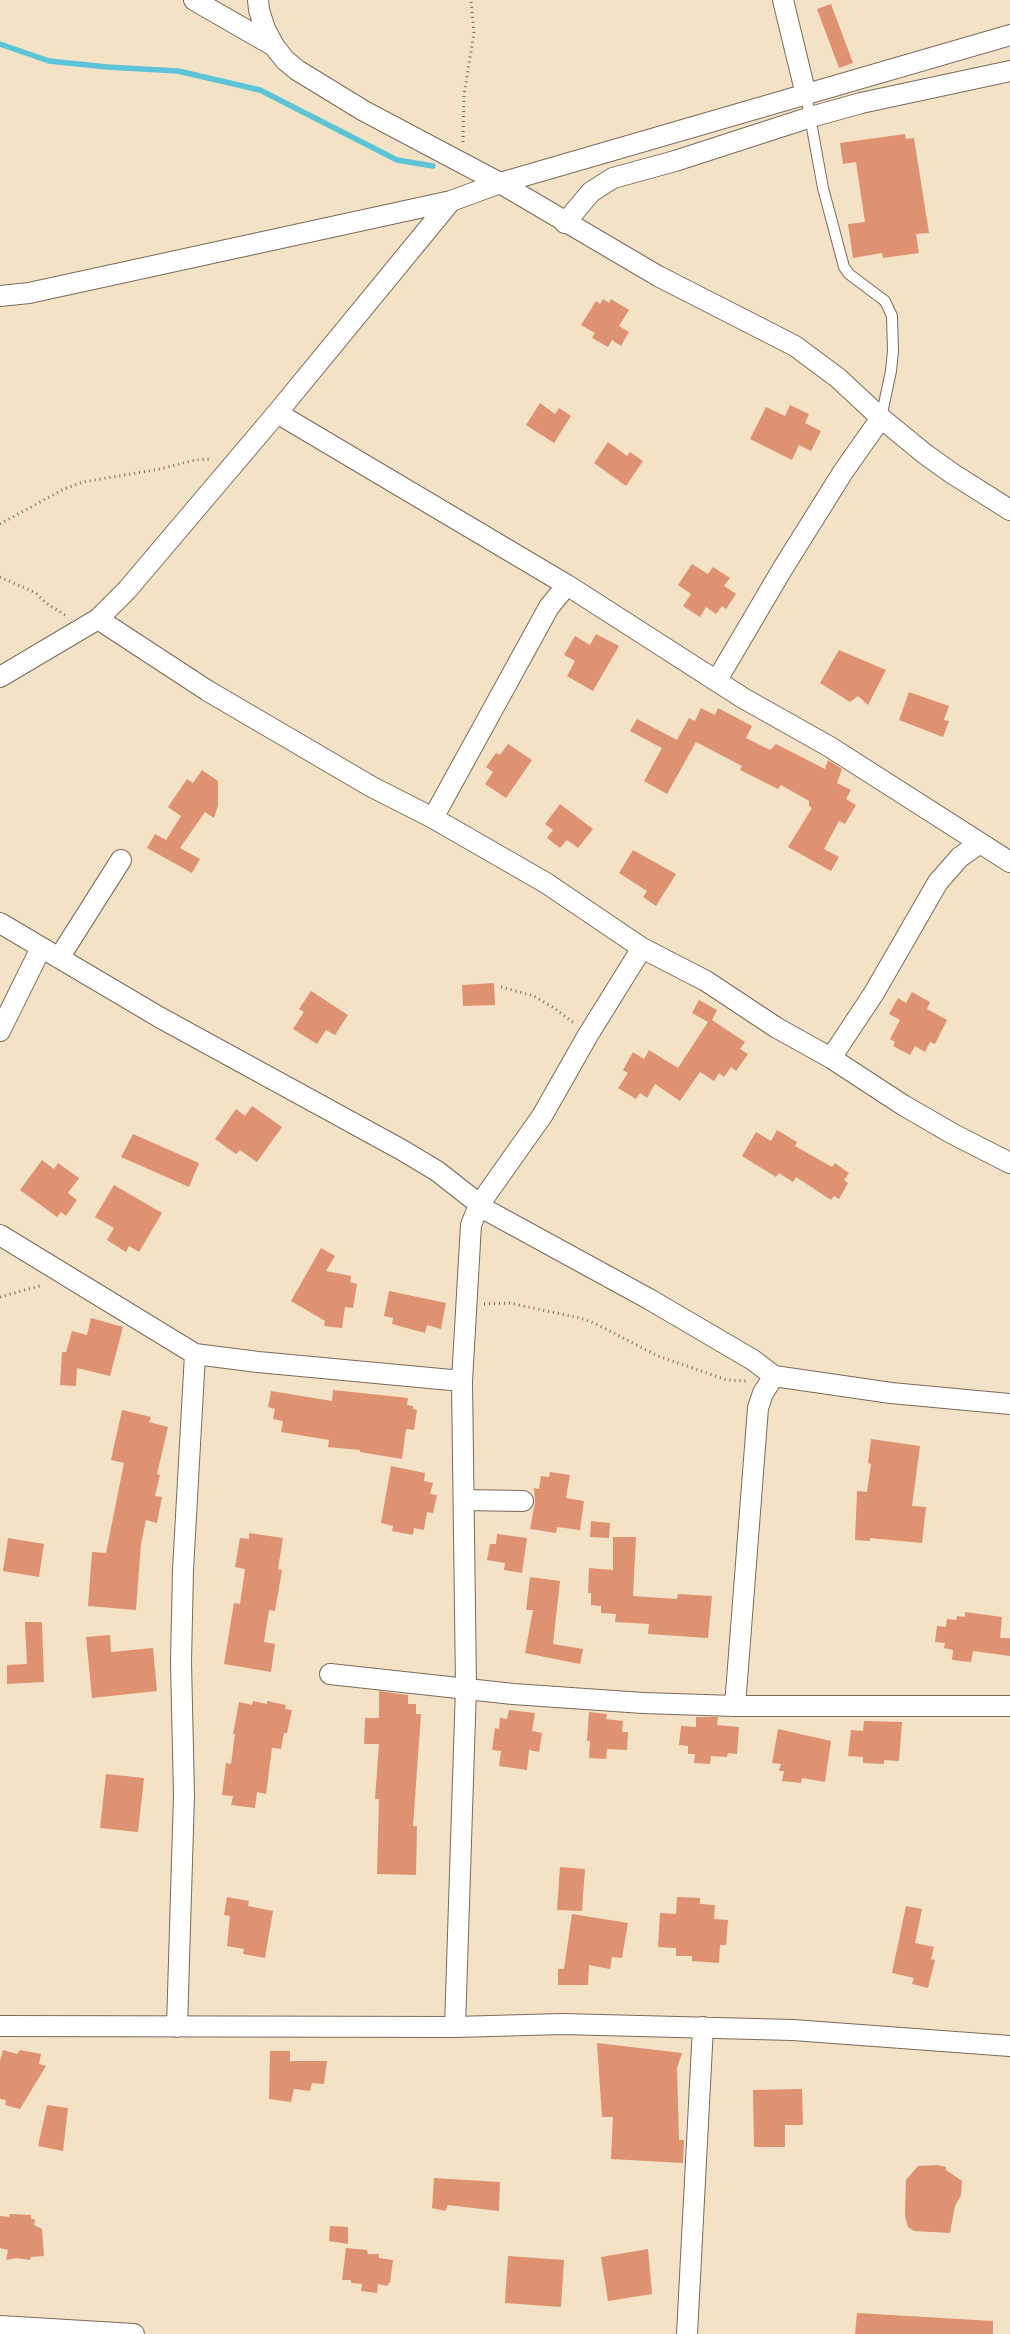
<!DOCTYPE html>
<style>
body{margin:0}
canvas{display:block;background:#f3e2c6}
</style>
<canvas width="1010" height="2334"></canvas>
<script>
const c = document.querySelector('canvas').getContext('2d');
c.lineJoin = 'round';
function poly(rows) {
  const path = new Path2D();
  for (const r of rows) {
    path.moveTo(r[0], r[1]);
    for (let i = 2; i < r.length; i += 2) path.lineTo(r[i], r[i + 1]);
  }
  return path;
}
function strokePath(path, color, width, dash) {
  c.strokeStyle = color;
  c.lineWidth = width;
  c.lineCap = dash ? 'butt' : 'round';
  c.setLineDash(dash || []);
  c.stroke(path);
}
function paint(path, color) {
  c.fillStyle = color;
  c.fill(path, 'evenodd');
}
strokePath(poly([
 [0,44,49,61,107,67,178,71,260,90,397,160,433,166]
]), '#5bc4d6', 5.5);
paint(poly([
 [831,4,853,63,839,68,817,9],
 [905,134,906,139,914,138,929,233,916,234,919,253,883,258,882,253,853,258,848,224,865,222,856,162,843,164,840,143],
 [603,299,609,303,611,299,629,310,619,326,629,332,621,346,612,340,608,347,592,338,595,333,581,325,596,301,600,304],
 [540,403,555,414,559,408,571,416,554,443,526,425],
 [790,405,809,414,805,423,821,431,811,451,799,445,792,460,750,439,766,407,785,416],
 [608,442,627,456,630,452,643,461,626,486,594,463],
 [692,564,708,574,713,567,730,578,724,586,736,594,726,609,722,606,716,614,706,607,700,617,683,606,691,594,678,585],
 [596,634,619,646,593,691,567,676,575,661,564,655,575,636,590,645],
 [839,650,886,670,868,705,858,696,850,702,820,683],
 [909,692,949,706,944,720,949,721,943,737,899,720],
 [701,708,715,715,718,708,752,726,746,738,770,750,776,744,825,769,828,760,842,769,837,783,851,790,846,799,856,805,845,824,839,821,824,849,839,857,831,871,788,847,812,808,809,806,809,801,781,785,778,789,740,770,742,766,696,742,667,794,644,781,662,748,630,731,637,719,677,740,689,718,695,721],
 [508,744,532,760,506,798,485,784,493,772,486,767,496,753,500,755],
 [202,770,218,781,218,805,214,818,205,812,180,848,200,859,192,873,147,848,155,834,166,840,181,816,168,807,187,779,193,783],
 [560,804,593,829,578,848,567,840,560,848,547,838,553,830,545,824],
 [633,850,676,874,656,906,643,897,647,891,619,873],
 [494,983,495,1005,463,1006,462,985],
 [311,991,348,1015,335,1035,326,1030,317,1044,293,1029,304,1012,299,1009],
 [912,992,930,1002,927,1009,947,1020,935,1044,930,1042,925,1052,915,1046,910,1055,893,1046,895,1042,890,1039,900,1020,889,1014,898,998,906,1003],
 [699,1000,717,1010,712,1020,745,1042,740,1049,748,1054,736,1071,731,1067,724,1077,719,1073,714,1081,700,1072,680,1101,655,1084,647,1098,640,1093,636,1099,618,1088,628,1073,623,1070,633,1052,644,1059,649,1050,678,1068,708,1022,692,1013],
 [252,1106,282,1127,257,1162,240,1150,236,1154,215,1139,236,1109,245,1116],
 [777,1130,797,1142,795,1146,832,1167,835,1163,849,1173,844,1180,848,1183,839,1199,834,1196,831,1200,796,1177,793,1182,779,1173,776,1177,742,1156,756,1132,771,1141],
 [133,1134,199,1163,189,1187,121,1157],
 [42,1160,54,1169,58,1163,79,1178,68,1193,77,1200,66,1216,61,1212,57,1217,20,1190],
 [114,1185,162,1213,139,1252,129,1246,126,1252,107,1240,114,1228,95,1217],
 [321,1248,335,1256,326,1271,351,1276,350,1282,357,1284,353,1308,345,1307,342,1328,324,1326,325,1321,291,1301],
 [389,1291,446,1303,441,1329,427,1325,425,1333,392,1324,393,1318,384,1316],
 [91,1318,123,1327,110,1376,77,1368,76,1386,60,1385,62,1352,66,1352,72,1331,87,1335],
 [333,1390,408,1398,407,1405,413,1406,413,1409,417,1410,414,1430,406,1429,402,1459,360,1452,360,1450,328,1447,329,1440,281,1432,283,1421,273,1419,275,1409,268,1407,271,1391,332,1401],
 [122,1410,151,1417,149,1422,168,1427,157,1474,160,1475,155,1496,162,1497,157,1523,146,1520,141,1544,136,1610,88,1606,92,1552,106,1553,124,1463,111,1460],
 [871,1439,920,1446,912,1506,926,1507,922,1543,870,1538,870,1541,855,1540,857,1491,867,1492,871,1464,868,1463],
 [391,1466,425,1473,424,1481,433,1483,430,1494,437,1495,433,1513,427,1512,424,1530,414,1528,413,1535,392,1531,393,1526,381,1523],
 [550,1472,570,1475,566,1498,584,1501,580,1530,557,1527,556,1533,530,1529,535,1502,534,1488,539,1489,541,1476,549,1477],
 [591,1521,610,1523,609,1538,590,1537],
 [249,1533,283,1538,278,1569,282,1570,275,1611,269,1610,264,1642,275,1644,271,1672,224,1664,234,1603,240,1604,245,1569,235,1567,240,1538,249,1539],
 [497,1534,527,1538,522,1573,504,1570,505,1563,487,1560,490,1544,496,1544],
 [613,1537,636,1537,633,1596,677,1599,678,1594,712,1596,708,1638,648,1634,649,1624,615,1622,616,1614,601,1613,601,1606,591,1605,591,1593,588,1593,589,1568,613,1570],
 [8,1538,44,1544,39,1577,3,1571],
 [530,1577,560,1581,553,1644,583,1649,580,1664,525,1653,533,1610,526,1610],
 [965,1612,1002,1617,1000,1638,1010,1638,1010,1656,973,1651,971,1662,952,1660,953,1650,944,1648,945,1643,935,1642,937,1626,946,1627,947,1619,956,1620,957,1616,965,1617],
 [25,1622,42,1622,44,1682,7,1684,7,1665,27,1664],
 [110,1635,111,1652,153,1648,157,1691,92,1698,86,1637],
 [379,1691,408,1695,408,1704,416,1704,416,1714,421,1714,413,1826,417,1826,416,1875,377,1874,379,1799,375,1799,379,1744,364,1744,365,1718,379,1718],
 [253,1701,267,1704,267,1701,286,1705,285,1709,292,1710,287,1733,284,1733,281,1749,272,1748,266,1794,257,1792,255,1808,231,1805,233,1796,222,1795,226,1763,231,1764,235,1734,233,1734,239,1702,252,1705],
 [509,1710,535,1713,532,1731,542,1733,539,1752,529,1750,527,1770,499,1766,501,1751,492,1750,495,1728,499,1729,500,1718,507,1719],
 [589,1712,607,1714,606,1719,623,1721,622,1732,628,1732,627,1750,607,1749,606,1759,589,1758,590,1741,587,1741],
 [696,1717,718,1717,717,1725,739,1727,737,1754,728,1753,727,1757,711,1756,710,1764,694,1763,695,1754,688,1754,688,1746,679,1745,681,1726,696,1727],
 [864,1721,902,1722,899,1761,884,1760,884,1764,863,1763,863,1757,848,1756,851,1730,863,1731],
 [778,1729,831,1741,825,1782,802,1778,801,1783,782,1781,784,1771,779,1771,781,1764,772,1763],
 [106,1774,144,1778,138,1832,100,1828],
 [560,1867,585,1869,582,1911,557,1910],
 [227,1897,249,1901,248,1906,273,1911,265,1958,243,1954,244,1949,227,1946,230,1916,224,1915],
 [677,1897,700,1898,700,1904,715,1905,714,1919,728,1920,726,1945,720,1945,719,1963,692,1961,692,1956,676,1956,676,1948,658,1947,660,1913,676,1914],
 [906,1906,922,1909,915,1943,934,1947,931,1959,935,1960,928,1988,912,1984,914,1978,892,1973],
 [572,1914,628,1923,622,1958,612,1957,610,1969,589,1965,588,1985,558,1985,558,1969,564,1969],
 [597,2043,682,2053,677,2068,679,2140,684,2140,683,2163,611,2159,613,2117,602,2117],
 [3,2050,17,2054,20,2050,41,2054,39,2064,46,2066,20,2109,5,2105,6,2100,0,2099,0,2061],
 [270,2051,290,2051,290,2061,327,2061,324,2084,312,2083,310,2091,294,2089,291,2102,269,2099],
 [802,2089,803,2125,785,2125,785,2147,754,2147,753,2090],
 [47,2105,68,2108,63,2151,38,2146],
 [937,2165,946,2167,946,2170,962,2181,961,2195,955,2206,950,2233,914,2231,908,2227,905,2216,906,2180,918,2166],
 [434,2178,500,2182,499,2211,448,2205,445,2211,432,2208],
 [10,2214,31,2215,31,2219,35,2219,34,2225,42,2229,44,2256,31,2257,30,2260,16,2258,6,2260,8,2250,0,2248,0,2216,9,2217],
 [330,2226,348,2227,348,2244,329,2241],
 [346,2248,367,2250,368,2254,379,2254,379,2258,393,2260,390,2282,387,2286,378,2284,377,2293,361,2291,362,2284,351,2283,351,2280,342,2280],
 [648,2249,652,2294,608,2301,601,2257],
 [508,2256,564,2260,561,2307,505,2303],
 [857,2313,993,2321,993,2334,855,2334]
]), '#df9272');
const service = poly([
 [806,95,823,188,844,267,849,274,885,301,892,316,893,351,891,371,881,418]
]);
const minor = poly([
 [194,0,274,46],
 [258,0,259,10,265,29,274,46,285,60,297,70,364,111,500,183,658,276,795,346,838,378,881,418,925,454,953,474,1010,510],
 [783,0,806,95],
 [565,223,591,192,613,178,675,161,811,117,861,103,1010,71],
 [0,296,29,293,451,201,500,183,1010,35],
 [277,413,567,585,743,698,830,747,1010,862],
 [98,619,208,691,372,787,433,818,546,883,642,948,706,981,777,1028,831,1058,903,1105,953,1134,1010,1163],
 [0,677,98,619,127,590,277,413,451,201],
 [717,680,783,568,843,472,881,418],
 [433,818,549,607,567,585],
 [0,923,159,1017,402,1150,437,1171,488,1211,649,1299,753,1360,774,1376,891,1393,1010,1404],
 [59,958,121,860],
 [0,1031,41,948],
 [831,1058,874,993,938,882,960,857,980,843],
 [0,1235,195,1354,258,1362,462,1381],
 [464,1500,523,1501],
 [330,1674,513,1694,643,1703,735,1706,1010,1706],
 [735,1706,758,1408,763,1393,774,1376],
 [0,2026,455,2027,562,2024,793,2030,1010,2046],
 [177,2027,184,1795,181,1662,183,1570,195,1354],
 [455,2027,466,1687,462,1381,471,1225,479,1205,542,1116,588,1035,642,948],
 [0,2326,134,2334],
 [687,2334,703,2027]
]);
strokePath(service, '#7b6a59', 12);
strokePath(minor, '#7b6a59', 22);
strokePath(poly([
 [463,142,464,95,474,33,471,0],
 [0,524,64,489,83,482,160,469,195,460,212,459],
 [0,577,36,593,46,603,65,615],
 [501,987,534,996,554,1008,574,1023],
 [0,1297,43,1285],
 [484,1304,509,1303,580,1318,596,1324,658,1356,727,1380,748,1381]
]), '#7b6a59', 3, [1, 4]);
strokePath(service, '#fff', 10);
strokePath(minor, '#fff', 20);
</script>
